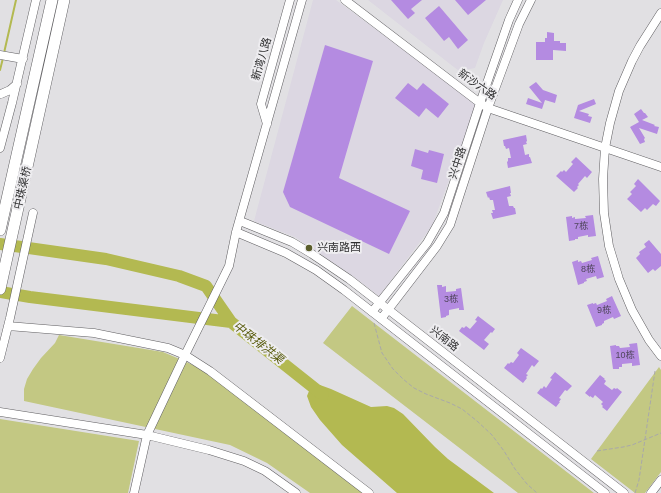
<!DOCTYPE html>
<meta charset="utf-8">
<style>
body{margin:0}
canvas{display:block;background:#e1e0e3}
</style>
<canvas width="661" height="493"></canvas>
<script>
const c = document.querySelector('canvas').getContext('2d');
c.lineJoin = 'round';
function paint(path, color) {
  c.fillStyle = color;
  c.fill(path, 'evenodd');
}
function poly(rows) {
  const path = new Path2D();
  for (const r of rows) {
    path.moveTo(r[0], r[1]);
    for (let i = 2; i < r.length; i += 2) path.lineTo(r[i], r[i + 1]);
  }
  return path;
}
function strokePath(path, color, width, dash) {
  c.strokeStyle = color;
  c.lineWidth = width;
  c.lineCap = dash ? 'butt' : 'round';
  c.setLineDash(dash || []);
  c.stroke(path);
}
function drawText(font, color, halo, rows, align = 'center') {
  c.font = font + ' Arial,"Noto Sans SC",sans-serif';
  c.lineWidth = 4;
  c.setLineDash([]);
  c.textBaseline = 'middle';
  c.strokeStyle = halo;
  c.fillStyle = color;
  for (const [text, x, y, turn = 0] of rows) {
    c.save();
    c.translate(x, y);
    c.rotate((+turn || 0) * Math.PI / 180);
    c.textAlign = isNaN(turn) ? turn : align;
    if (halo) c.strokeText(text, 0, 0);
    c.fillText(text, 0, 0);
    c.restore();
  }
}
paint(poly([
 [313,0,336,0,477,104,432,226,379,296,353,276,295,237,254,221],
 [368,0,503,0,484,43,475,68,459,71]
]), '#dcd7e2');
paint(poly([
 [352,306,594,493,518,493,323,343],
 [59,335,163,352,182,360,197,367,218,381,363,493,310,493,267,463,230,445,24,401,24,389,27,379,33,369,41,358,55,343],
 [659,367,661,370,661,472,645,493,635,493,591,459],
 [0,419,139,441,128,493,0,493]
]), '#c3c883');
paint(poly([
 [320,385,331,389,371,407,387,406,394,408,403,414,435,447,448,459,494,493,397,493,342,445,320,420,311,407,307,396,311,386]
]), '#b3b951');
strokePath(poly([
 [4,53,16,0],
 [0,70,3,58]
]), '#b3b951', 2);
strokePath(poly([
 [0,244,106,259,179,276,206,286,231,322],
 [0,292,30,297,231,322,323,395]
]), '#b3b951', 12);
paint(poly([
 [391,0,422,0,411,9,415,13,408,19],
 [455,0,486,0,468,15],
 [439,6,468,40,458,49,449,37,444,41,425,18],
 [547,32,554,33,554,41,560,41,560,43,566,43,566,51,553,50,553,60,536,60,536,42,545,42,545,38,547,38],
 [325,45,373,61,339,178,410,211,389,254,290,207,283,192],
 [536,82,543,90,557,95,555,103,545,100,542,109,526,104,528,98,542,103,529,87],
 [408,83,417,90,423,83,449,104,438,118,426,108,419,117,395,98],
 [594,99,596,104,579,111,589,114,588,116,592,117,590,123,574,118,578,105],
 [641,109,644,113,645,113,648,117,642,120,655,125,654,126,659,127,657,134,639,128,645,138,644,139,645,142,640,144,630,127,639,122,634,114],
 [526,135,527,141,526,142,527,144,523,145,525,155,529,154,529,157,530,157,532,163,508,168,507,162,508,161,508,158,511,158,509,148,506,149,505,146,504,146,503,140],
 [415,149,428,153,429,150,444,154,437,183,421,179,423,170,411,166],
 [576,157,592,172,587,178,585,176,578,184,579,185,577,187,578,188,574,192,556,176,561,171,562,172,564,170,566,172,573,164,571,162],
 [638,179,660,201,656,206,653,204,647,210,645,208,641,212,627,199,632,194,630,192,636,186,634,184],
 [510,186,511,193,510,193,511,196,507,197,509,206,513,206,514,208,515,208,516,214,493,219,491,213,493,213,492,210,495,210,493,200,490,200,489,197,488,198,486,192],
 [593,215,596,236,588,237,588,235,578,237,578,239,575,239,575,240,569,241,566,217,572,216,572,218,575,217,575,219,586,218,585,216],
 [649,240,661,254,661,266,655,271,653,269,648,273,636,258,640,254,639,252,646,247,644,244],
 [598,256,604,277,597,279,596,276,586,279,587,281,584,282,584,283,578,285,572,262,578,260,578,262,581,261,582,263,592,260,591,258],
 [437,285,442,285,442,287,446,286,446,292,456,291,456,289,461,288,464,310,459,310,459,308,449,310,449,315,446,316,446,317,441,318],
 [612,296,621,316,614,319,613,317,604,321,604,323,602,324,602,325,596,327,587,305,593,303,593,304,596,303,597,305,607,301,606,299],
 [478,316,495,329,492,333,491,332,484,340,489,344,484,350,459,331,462,327,464,328,466,326,470,329,477,321,475,320],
 [637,343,640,365,632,366,632,363,622,364,622,367,619,367,619,369,613,369,610,346,616,345,616,346,619,346,620,348,630,347,629,344],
 [521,348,539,361,534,367,532,365,526,374,528,375,526,377,527,378,523,383,504,368,508,363,509,364,511,362,513,363,519,355,517,353],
 [555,372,572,386,567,391,565,390,559,398,561,399,559,402,560,402,556,407,537,393,541,388,542,389,544,386,546,388,552,379,550,378],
 [600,375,605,379,604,379,606,381,604,384,612,390,614,388,616,389,617,388,622,392,607,411,602,407,603,406,601,404,603,402,595,395,593,398,590,396,590,397,585,393]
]), '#b48be1');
const minor = poly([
 [345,0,480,103,488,108,661,167],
 [661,13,640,46,632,61,619,91,610,123,605,148,603,179,604,213,609,246,619,279,632,310,649,340,661,356],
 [0,55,23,59],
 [1,94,10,90,17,84],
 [267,124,261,104,290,0],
 [0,148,12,103,36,0],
 [240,221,292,242,312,254,349,279,624,493],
 [236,232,286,253,316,270,344,290,605,493],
 [372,312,427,243,444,213,480,103,509,20,518,0],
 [381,319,437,246,450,225,488,108,519,24,531,0],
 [8,326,94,333,168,348,185,355,210,371,369,493],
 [0,358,10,318,33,213],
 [0,412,147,435,209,450,244,461,265,471,296,493],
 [134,493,147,435,185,355,229,266,236,232,302,0],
 [651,493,661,480]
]);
const highway = poly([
 [0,230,52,0],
 [0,289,64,0]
]);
strokePath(minor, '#605f62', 9);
strokePath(highway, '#605f62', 12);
strokePath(poly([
 [374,323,382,353,393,369,403,379,414,388,426,394,450,403,462,409,477,421,492,435,504,451,515,469,527,484,537,493],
 [597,451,623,447,632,445,661,433],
 [635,493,639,480,655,371]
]), '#a9a8aa', 1, [4, 2]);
strokePath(minor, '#fff', 8);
strokePath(highway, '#fff', 11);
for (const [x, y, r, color] of [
 [309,248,4,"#5a5d2b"]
]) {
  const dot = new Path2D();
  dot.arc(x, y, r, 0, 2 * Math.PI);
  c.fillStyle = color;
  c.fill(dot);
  strokePath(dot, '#eeedf0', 1.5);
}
drawText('9px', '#50465c', null, [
 ["7栋",581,227],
 ["8栋",588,270],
 ["3栋",451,300],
 ["9栋",604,311],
 ["10栋",625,356]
]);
drawText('11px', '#2f2f30', '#eeedf0', [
 ["新湾八路",262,59,-74],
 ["新沙六路",477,85,35],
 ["兴中路",458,163,-72],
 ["中珠渠桥",23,188,-77],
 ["兴南路",444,339,38]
]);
drawText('11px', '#2f2f30', '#eeedf0', [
 ["兴南路西",317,248]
], 'left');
drawText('italic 12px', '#565909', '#eeedf0', [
 ["中珠排洪渠",258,343,38]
]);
</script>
